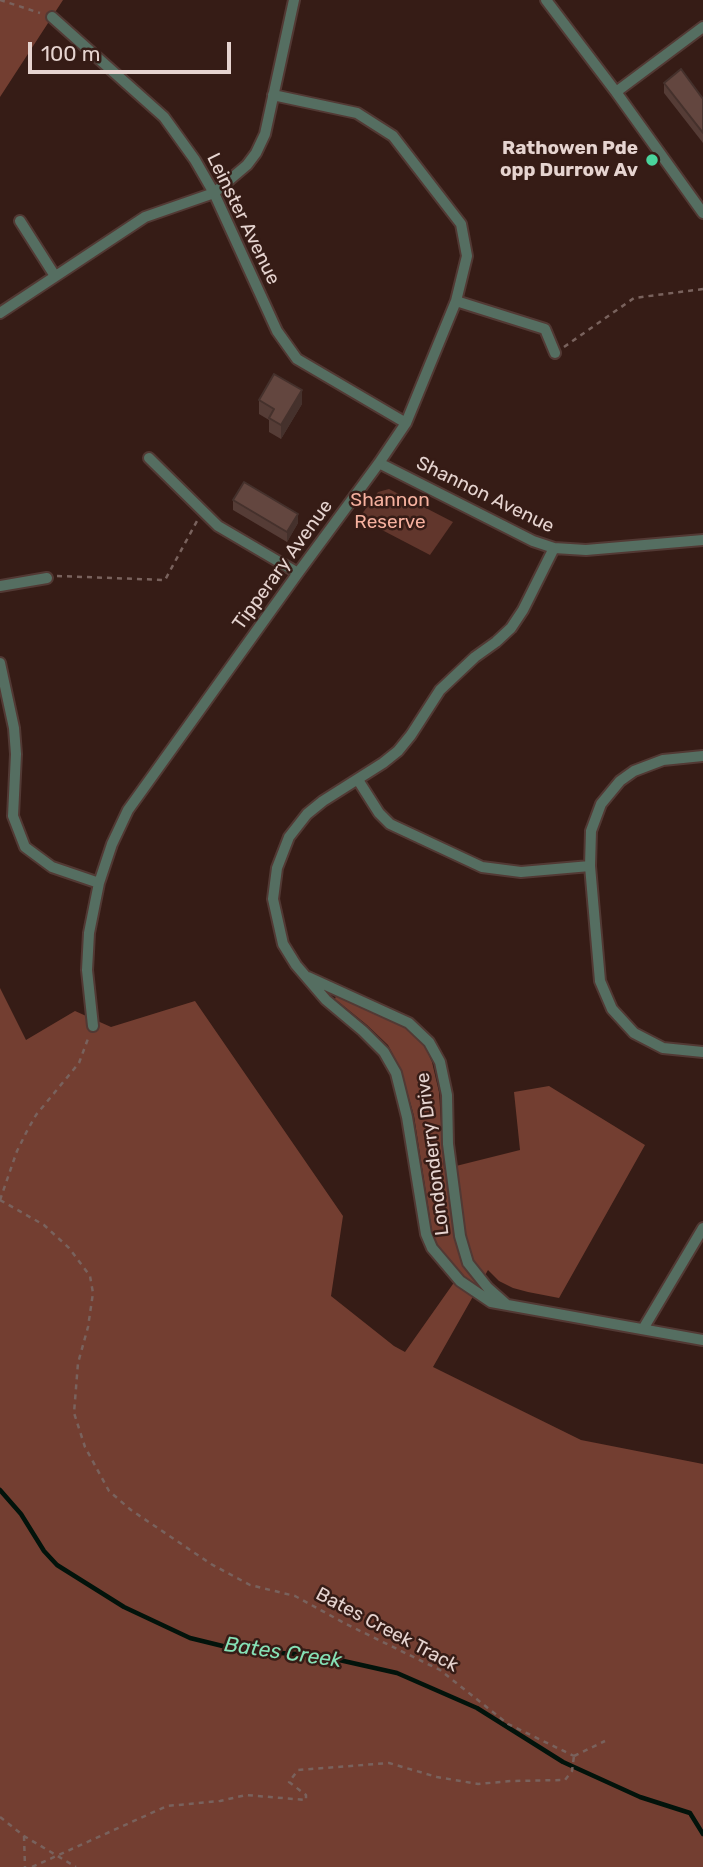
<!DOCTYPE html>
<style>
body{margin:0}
#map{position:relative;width:703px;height:1867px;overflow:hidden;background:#361c16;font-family:Rubik,sans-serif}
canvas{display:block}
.scale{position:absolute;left:28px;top:42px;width:203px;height:32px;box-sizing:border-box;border:4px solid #e6d4d0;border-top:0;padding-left:9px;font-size:21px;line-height:24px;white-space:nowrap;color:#e6d4d0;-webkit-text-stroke:5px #361c16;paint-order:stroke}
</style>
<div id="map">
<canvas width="703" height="1867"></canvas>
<div class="scale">100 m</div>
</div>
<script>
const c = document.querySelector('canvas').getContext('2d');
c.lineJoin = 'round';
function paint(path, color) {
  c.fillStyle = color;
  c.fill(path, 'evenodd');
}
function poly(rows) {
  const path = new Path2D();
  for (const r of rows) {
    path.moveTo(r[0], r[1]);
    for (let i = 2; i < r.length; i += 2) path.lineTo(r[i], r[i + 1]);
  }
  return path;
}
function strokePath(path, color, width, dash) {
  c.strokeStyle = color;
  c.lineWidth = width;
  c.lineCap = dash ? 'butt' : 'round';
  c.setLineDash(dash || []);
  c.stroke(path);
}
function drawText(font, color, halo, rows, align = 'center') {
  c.font = font + ' Rubik,sans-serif';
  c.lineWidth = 5;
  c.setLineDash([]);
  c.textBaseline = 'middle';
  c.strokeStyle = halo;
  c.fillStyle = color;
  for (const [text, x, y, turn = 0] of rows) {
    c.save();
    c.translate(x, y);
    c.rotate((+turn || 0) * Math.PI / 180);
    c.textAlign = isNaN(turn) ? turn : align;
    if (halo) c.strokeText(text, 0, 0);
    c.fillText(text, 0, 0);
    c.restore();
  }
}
paint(poly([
 [389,489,453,522,430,555,359,518,378,492]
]), '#61362c');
paint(poly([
 [0,0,63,0,0,97],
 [0,988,26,1040,75,1011,111,1027,195,1001,343,1216,331,1296,394,1346,405,1352,460,1274,437,1245,432,1231,414,1116,401,1070,388,1045,367,1025,335,999,336,996,351,1000,405,1027,424,1044,432,1062,439,1092,444,1169,520,1150,514,1092,549,1086,645,1145,559,1298,528,1292,513,1288,499,1281,488,1270,433,1367,581,1440,703,1464,703,1867,0,1867]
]), '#733e31');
strokePath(poly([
 [0,1490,21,1514,44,1551,57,1565,124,1607,190,1638,243,1651,317,1655,397,1673,477,1708,563,1762,640,1797,690,1813,703,1834]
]), '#02130b', 4.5);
const street = poly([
 [546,0,616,92,703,213],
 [52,17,164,117,195,160,214,193,277,331,297,359,406,423],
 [616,92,703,27],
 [20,221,55,276],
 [456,301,545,329,555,353],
 [0,313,145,217,214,193,247,165,256,153,265,134,294,0],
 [149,458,218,526,298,573],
 [379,463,533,541,554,548,586,550,703,540],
 [554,548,523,610,511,628,496,642,475,657,440,690,411,735,398,751,383,763,323,801,307,814,289,837,277,868,273,899,283,944,296,965,326,1000,363,1031,384,1052,396,1073,407,1117,426,1234,432,1248,460,1281,491,1302,703,1340],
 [0,586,47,578],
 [0,663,14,728,16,754,13,816,25,847,52,867,99,883],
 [703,756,663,760,634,771,620,781,601,804,591,831,590,866,600,981,612,1009,634,1033,663,1048,703,1052],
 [358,780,379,813,390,824,482,867,521,872,590,866],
 [308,977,409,1023,429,1042,440,1062,447,1095,448,1144,460,1236,468,1263,488,1288,506,1304],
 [93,1026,87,970,89,933,99,883,112,844,128,810,298,573,379,463,406,423,456,301,467,256,461,224,393,136,357,113,273,95],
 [643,1329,703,1228]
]);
strokePath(street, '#523934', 14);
strokePath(poly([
 [0,0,40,13],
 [564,347,634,298,703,289],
 [57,576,165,580,197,521],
 [0,1200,44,1225,69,1248,90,1276,93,1293,88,1327,78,1363,74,1413,85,1447,109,1491,131,1510,211,1564,250,1585,295,1596,346,1624,440,1670,508,1724,574,1756],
 [0,1200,17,1151,27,1131,36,1115,79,1063,89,1036],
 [574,1756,605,1741],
 [0,1817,24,1836,76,1867],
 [24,1836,25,1867],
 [32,1867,167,1806,220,1801,246,1795,306,1800,306,1795,289,1782,298,1770,389,1763,437,1777,478,1784,511,1781,565,1780,572,1771,574,1756]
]), '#79625d', 2.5, [5, 5]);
strokePath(street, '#556e61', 10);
paint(poly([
 [664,83,703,99,703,143,664,93],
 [259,400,302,404,281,439,269,432,269,420,259,414],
 [233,500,298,523,287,542,233,510]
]), '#553c36');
paint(poly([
 [302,390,302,404,281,439,281,425],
 [298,514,298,523,287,542,287,532]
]), '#45312c');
const building = poly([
 [681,69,703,99,703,133,664,83,681,69],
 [274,374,302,390,281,425,269,418,274,409,259,400,274,374],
 [244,482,298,514,287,532,233,500,244,482]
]);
paint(building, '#63463f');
strokePath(building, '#45312c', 2);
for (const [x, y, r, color] of [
 [652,160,7,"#4ad49c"]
]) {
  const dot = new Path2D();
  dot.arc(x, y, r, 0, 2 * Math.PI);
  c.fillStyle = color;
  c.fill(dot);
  strokePath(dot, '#361c16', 2.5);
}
drawText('bold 19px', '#e6d4d0', '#361c16', [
 ["Rathowen Pde",638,149],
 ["opp Durrow Av",638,171]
], 'right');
drawText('19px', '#e6d4d0', '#361c16', [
 ["Leinster Avenue",243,219,64],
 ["Shannon Avenue",485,495,26],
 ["Tipperary Avenue",283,565,-54],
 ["Londonderry Drive",433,1154,-97],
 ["Bates Creek Track",387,1630,28]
]);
drawText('19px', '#f6b19f', '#361c16', [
 ["Shannon",390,501],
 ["Reserve",390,523]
]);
drawText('italic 21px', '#86e1b6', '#361c16', [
 ["Bates Creek",283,1653,8]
]);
</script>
